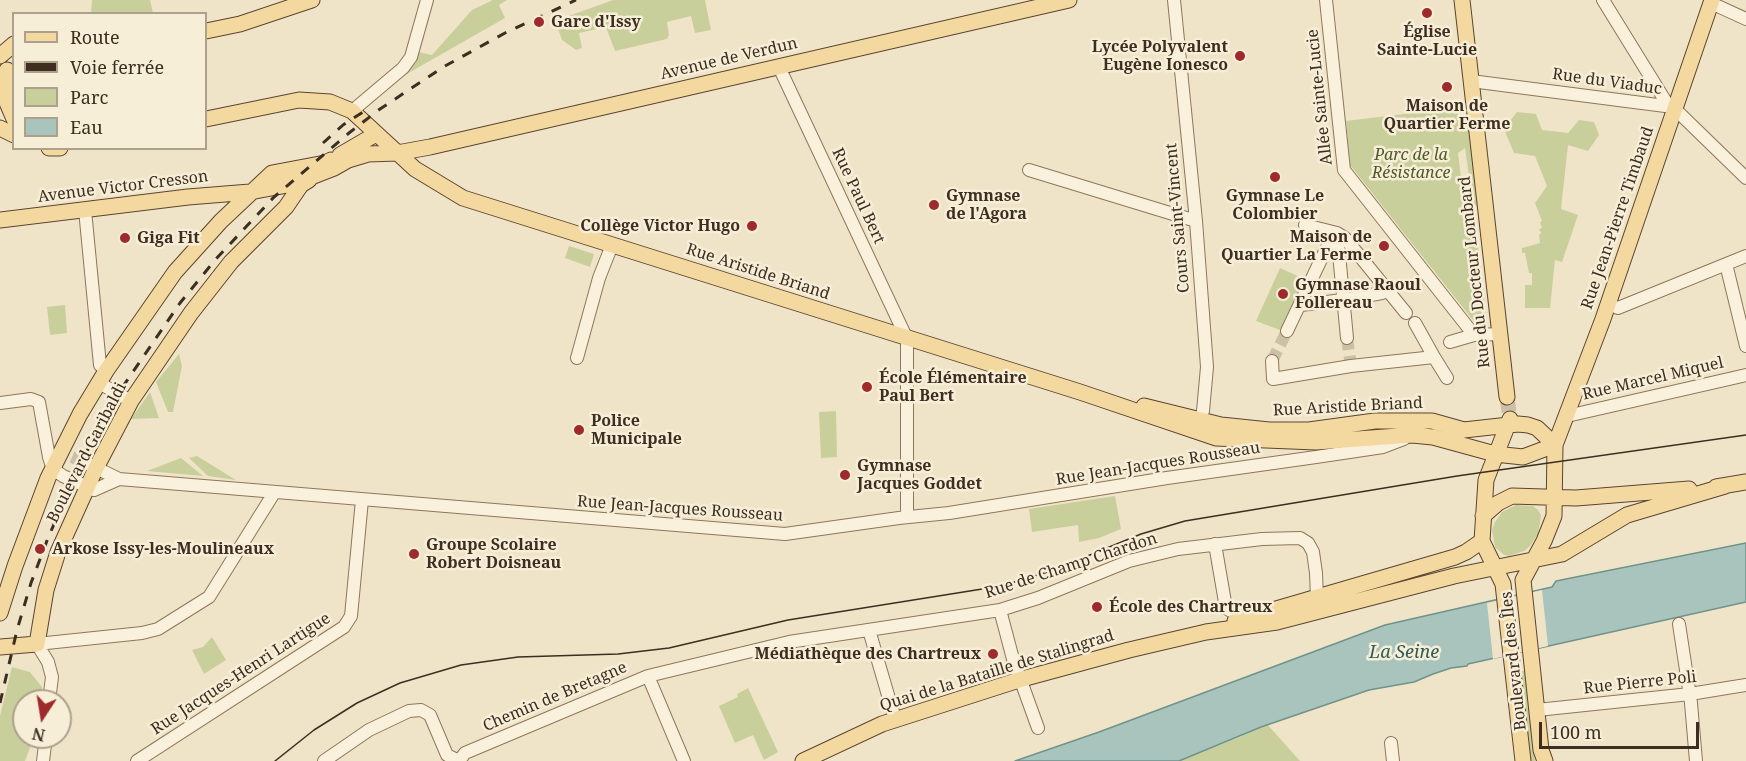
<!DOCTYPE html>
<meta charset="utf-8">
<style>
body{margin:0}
#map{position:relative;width:1746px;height:761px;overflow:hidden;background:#f0e4c8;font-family:"Noto Serif",serif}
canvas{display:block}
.legend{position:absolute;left:12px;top:12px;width:195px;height:138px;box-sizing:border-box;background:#f7eed8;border:2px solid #ada18e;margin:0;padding:8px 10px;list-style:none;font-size:18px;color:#3d2e20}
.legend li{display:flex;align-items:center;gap:12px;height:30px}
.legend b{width:30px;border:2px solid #ada18e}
.north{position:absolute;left:12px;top:689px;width:60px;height:60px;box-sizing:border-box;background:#f7eed8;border:2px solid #ada18e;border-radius:50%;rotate:192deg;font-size:16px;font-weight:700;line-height:24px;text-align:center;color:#3d2e20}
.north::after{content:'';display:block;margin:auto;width:21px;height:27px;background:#9e2a2b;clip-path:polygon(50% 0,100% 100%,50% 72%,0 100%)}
.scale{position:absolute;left:1539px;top:722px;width:160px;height:27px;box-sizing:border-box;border:3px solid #3d2e20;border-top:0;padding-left:8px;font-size:18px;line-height:21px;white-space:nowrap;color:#3d2e20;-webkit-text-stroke:4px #f7eed8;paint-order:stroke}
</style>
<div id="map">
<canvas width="1746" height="761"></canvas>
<ul class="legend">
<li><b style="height:8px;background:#f3d9a0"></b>Route</li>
<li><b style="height:8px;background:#3d2e20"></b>Voie ferrée</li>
<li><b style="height:16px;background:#c9cf9b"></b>Parc</li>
<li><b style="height:16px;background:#a9c4bc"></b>Eau</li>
</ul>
<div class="north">N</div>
<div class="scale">100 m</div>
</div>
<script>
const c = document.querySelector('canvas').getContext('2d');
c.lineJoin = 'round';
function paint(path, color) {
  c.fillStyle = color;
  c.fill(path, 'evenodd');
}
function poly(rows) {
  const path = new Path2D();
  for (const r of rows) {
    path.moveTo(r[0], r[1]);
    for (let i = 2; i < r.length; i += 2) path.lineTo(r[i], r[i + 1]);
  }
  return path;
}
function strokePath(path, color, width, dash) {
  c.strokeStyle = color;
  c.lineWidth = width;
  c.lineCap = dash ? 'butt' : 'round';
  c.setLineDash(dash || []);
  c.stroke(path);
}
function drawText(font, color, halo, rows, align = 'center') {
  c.font = font + ' "Noto Serif",serif';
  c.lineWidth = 5;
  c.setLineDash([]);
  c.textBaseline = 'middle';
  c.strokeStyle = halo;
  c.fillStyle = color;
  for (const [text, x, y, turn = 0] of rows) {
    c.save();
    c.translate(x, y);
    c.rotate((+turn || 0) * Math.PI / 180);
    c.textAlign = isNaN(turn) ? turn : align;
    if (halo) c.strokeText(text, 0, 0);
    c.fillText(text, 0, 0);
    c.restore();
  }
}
paint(poly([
 [92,0,150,0,153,13,91,13],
 [493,0,507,0,499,5,505,18,405,75,418,52,432,55,472,10],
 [613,0,705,0,711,30,695,33,691,16,667,22,669,35,667,39,615,51,606,27,579,33,582,48,576,50,562,40,555,21],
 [1454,108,1461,119,1470,115,1480,208,1473,204,1465,148,1458,153,1465,210,1475,222,1488,329,1480,329,1350,165,1346,121],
 [1517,112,1536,114,1542,130,1568,133,1579,120,1594,122,1599,135,1588,151,1568,145,1561,209,1578,215,1562,262,1555,260,1550,308,1525,308,1525,285,1532,285,1532,273,1529,273,1525,253,1522,253,1522,248,1540,243,1539,235,1541,233,1539,229,1542,228,1540,222,1542,221,1535,203,1547,186,1535,156,1514,153,1504,129],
 [569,246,594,254,590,267,565,258],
 [1280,268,1304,279,1280,330,1256,321],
 [65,305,67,333,50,335,47,307],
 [179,354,182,366,173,412,168,412,156,382],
 [150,392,159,418,131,419],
 [836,411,837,457,821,458,819,412],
 [197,456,236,480,208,476,189,458],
 [181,458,203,476,147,471],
 [1115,496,1121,529,1099,538,1079,542,1078,525,1032,532,1029,509],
 [1516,505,1533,506,1538,510,1541,515,1540,523,1538,534,1530,546,1524,551,1509,556,1504,555,1495,547,1492,530,1495,522,1502,512],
 [212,637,226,660,204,674,192,650,203,647],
 [12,667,30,672,42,687,40,701,24,701,24,737,34,737,25,761,0,761,0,716],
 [1520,671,1525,671,1535,761,1531,761],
 [748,688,778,752,764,760,753,735,735,743,719,706,738,697,737,694],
 [1267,724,1300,761,1179,761,1240,737]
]), '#c9cf9b');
const water = poly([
 [1746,543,1746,602,1468,664,1467,666,1451,668,1433,674,1414,682,1369,690,1261,727,1179,761,1015,761,1099,732,1385,625,1552,587,1556,581,1746,543]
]);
paint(water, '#a9c4bc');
strokePath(water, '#6f938a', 1.5);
paint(poly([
 [1542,590,1548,646,1493,659,1487,603]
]), '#f0e4c8');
strokePath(poly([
 [1347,338,1351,366],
 [1272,361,1287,331],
 [72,457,84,462]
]), '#ccc0a6', 12, [12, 6]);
strokePath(poly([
 [1507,397,1510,419]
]), '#ccc0a6', 15, [15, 8]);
const minor = poly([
 [1174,0,1196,221,1207,367,1203,411,1197,428],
 [1326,0,1344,170,1474,335,1501,334],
 [1603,0,1666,102,1674,108,1746,178],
 [1711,3,1746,19],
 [779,67,907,339,907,517],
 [1471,81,1673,107],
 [352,111,403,68,411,57,427,0],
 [1029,170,1196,221],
 [85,210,100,365,106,371],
 [1305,225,1337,233,1347,338],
 [1726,264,1746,346],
 [1608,304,1618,308,1746,256],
 [1301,305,1343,300,1382,293],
 [1287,331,1326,249,1337,233,1345,238,1406,313],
 [1450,342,1474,335],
 [1434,357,1447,378],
 [577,358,599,278,612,245],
 [1272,361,1273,379,1351,366,1434,357,1415,323],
 [99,383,131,401],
 [0,403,31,399,39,402,49,457,53,469,63,476,94,490,119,479],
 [1567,416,1746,375],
 [84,462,119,479,785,534,899,518,949,513,1167,478,1316,457,1383,447,1404,439],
 [1215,544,1226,608,1231,611,1254,613],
 [1000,610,1013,659,1038,728],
 [1679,624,1691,703,1696,761],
 [869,630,895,719],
 [648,676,684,761],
 [49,701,52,677,48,662,37,644,142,633,158,629,209,597,274,493],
 [1537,710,1690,694,1746,685],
 [1391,743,1393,761],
 [43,761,46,737],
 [137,761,344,627,351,616,362,500],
 [324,761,369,730,409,711,421,710,430,715,447,755,459,761],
 [459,761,465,753,648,676,789,642,1000,610,1038,598,1129,561,1178,549,1262,539,1300,538,1308,543,1313,552,1316,573,1317,598]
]);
const major = poly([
 [1462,0,1507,397],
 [206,31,240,24,312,0],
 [0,56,14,44],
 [7,70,5,98,14,119],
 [206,119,299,100,330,102,352,111,415,169,463,198,1080,392,1216,438,1316,442,1412,435,1433,437,1495,454,1523,457,1555,445],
 [0,128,14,135],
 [49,148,60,148],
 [340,155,376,134],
 [0,220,188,197,250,192,293,184,334,168,348,160,368,154,397,153,430,147,1069,0],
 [1144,406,1221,425,1269,430,1309,430,1375,421,1432,421,1464,430,1518,424,1528,425,1537,428,1555,445],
 [1510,419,1486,480,1482,541,1503,584,1523,761],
 [1716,487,1746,482],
 [1483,516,1498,503,1512,496,1576,498,1689,489],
 [0,613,15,566,48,478,80,414,106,371,175,272,221,221,272,173,325,163,331,160],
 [1235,621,1455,557,1466,552,1482,541],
 [0,647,37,644,46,590,58,552,96,468,131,401,191,313,231,262,286,207,301,185,309,180],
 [803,761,882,724,1022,679,1129,650,1206,632,1277,622,1454,576,1562,554,1627,515,1725,486],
 [1545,761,1541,750,1523,580,1544,541,1554,516,1555,445,1603,319,1712,0]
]);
strokePath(minor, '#8d765c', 14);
strokePath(major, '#5b4430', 17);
strokePath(minor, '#faf1dc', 12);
strokePath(major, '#f3d9a0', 15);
strokePath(poly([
 [275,761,314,730,357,703,400,683,461,665,518,657,618,654,669,648,788,620,1001,586,1051,571,1141,534,1185,521,1457,476,1746,435]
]), '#3d2e20', 1.5);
strokePath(poly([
 [323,143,343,125,366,110],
 [0,703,17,630,31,583,48,538,78,469,111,404,180,303,215,260,274,197,349,133,380,109,445,66,505,33,576,0]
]), '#3d2e20', 3, [10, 10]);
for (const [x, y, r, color] of [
 [1427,13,6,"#9e2a2b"],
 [539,22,6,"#9e2a2b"],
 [1240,56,6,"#9e2a2b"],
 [1447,87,6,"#9e2a2b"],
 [1275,177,6,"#9e2a2b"],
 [934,205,6,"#9e2a2b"],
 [752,226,6,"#9e2a2b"],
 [125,238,6,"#9e2a2b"],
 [1384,246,6,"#9e2a2b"],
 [1283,294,6,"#9e2a2b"],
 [867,387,6,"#9e2a2b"],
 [579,430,6,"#9e2a2b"],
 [845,475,6,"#9e2a2b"],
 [40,549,6,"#9e2a2b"],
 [414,554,6,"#9e2a2b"],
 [1097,607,6,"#9e2a2b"],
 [993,654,6,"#9e2a2b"]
]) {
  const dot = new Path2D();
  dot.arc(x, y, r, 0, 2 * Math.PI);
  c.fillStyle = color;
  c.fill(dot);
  strokePath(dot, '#f7eed8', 2);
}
drawText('bold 16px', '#3d2e20', '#f7eed8', [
 ["Gare d'Issy",551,22],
 ["Église",1427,32,"center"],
 ["Sainte-Lucie",1427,50,"center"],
 ["Lycée Polyvalent",1228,47,"right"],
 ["Eugène Ionesco",1228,65,"right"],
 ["Maison de",1447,106,"center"],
 ["Quartier Ferme",1447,124,"center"],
 ["Gymnase",946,196],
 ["de l'Agora",946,214],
 ["Gymnase Le",1275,196,"center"],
 ["Colombier",1275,214,"center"],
 ["Collège Victor Hugo",740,226,"right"],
 ["Maison de",1372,237,"right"],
 ["Quartier La Ferme",1372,255,"right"],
 ["Giga Fit",137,238],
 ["Gymnase Raoul",1295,285],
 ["Follereau",1295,303],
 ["École Élémentaire",879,378],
 ["Paul Bert",879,396],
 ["Police",591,421],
 ["Municipale",591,439],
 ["Gymnase",857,466],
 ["Jacques Goddet",857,484],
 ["Groupe Scolaire",426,545],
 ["Robert Doisneau",426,563],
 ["Arkose Issy-les-Moulineaux",52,549],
 ["École des Chartreux",1109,607],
 ["Médiathèque des Chartreux",981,654,"right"]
], 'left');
drawText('16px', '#3d2e20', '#f7eed8', [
 ["Avenue de Verdun",729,59,-13],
 ["Rue du Viaduc",1607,82,8],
 ["Allée Sainte-Lucie",1320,97,-96],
 ["Avenue Victor Cresson",123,187,-7],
 ["Rue Paul Bert",858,196,65],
 ["Cours Saint-Vincent",1178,218,-95],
 ["Rue Jean-Pierre Timbaud",1618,218,-71],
 ["Rue Aristide Briand",758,272,18],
 ["Rue du Docteur Lombard",1475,272,-96],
 ["Rue Marcel Miquel",1653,379,-13],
 ["Rue Aristide Briand",1348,407,-3],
 ["Boulevard Garibaldi",87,453,-63],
 ["Rue Jean-Jacques Rousseau",1158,464,-9],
 ["Rue Jean-Jacques Rousseau",680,509,4],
 ["Rue de Champ Chardon",1071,566,-18],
 ["Boulevard des Îles",1514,661,-96],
 ["Quai de la Bataille de Stalingrad",997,671,-17],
 ["Rue Jacques-Henri Lartigue",241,674,-33],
 ["Rue Pierre Poli",1640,683,-6],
 ["Chemin de Bretagne",555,697,-23]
]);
drawText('italic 16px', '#4d5a26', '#f7eed8', [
 ["Parc de la",1411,155],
 ["Résistance",1411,173]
]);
drawText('italic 18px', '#2f5d5a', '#f7eed8', [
 ["La Seine",1404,653]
]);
</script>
